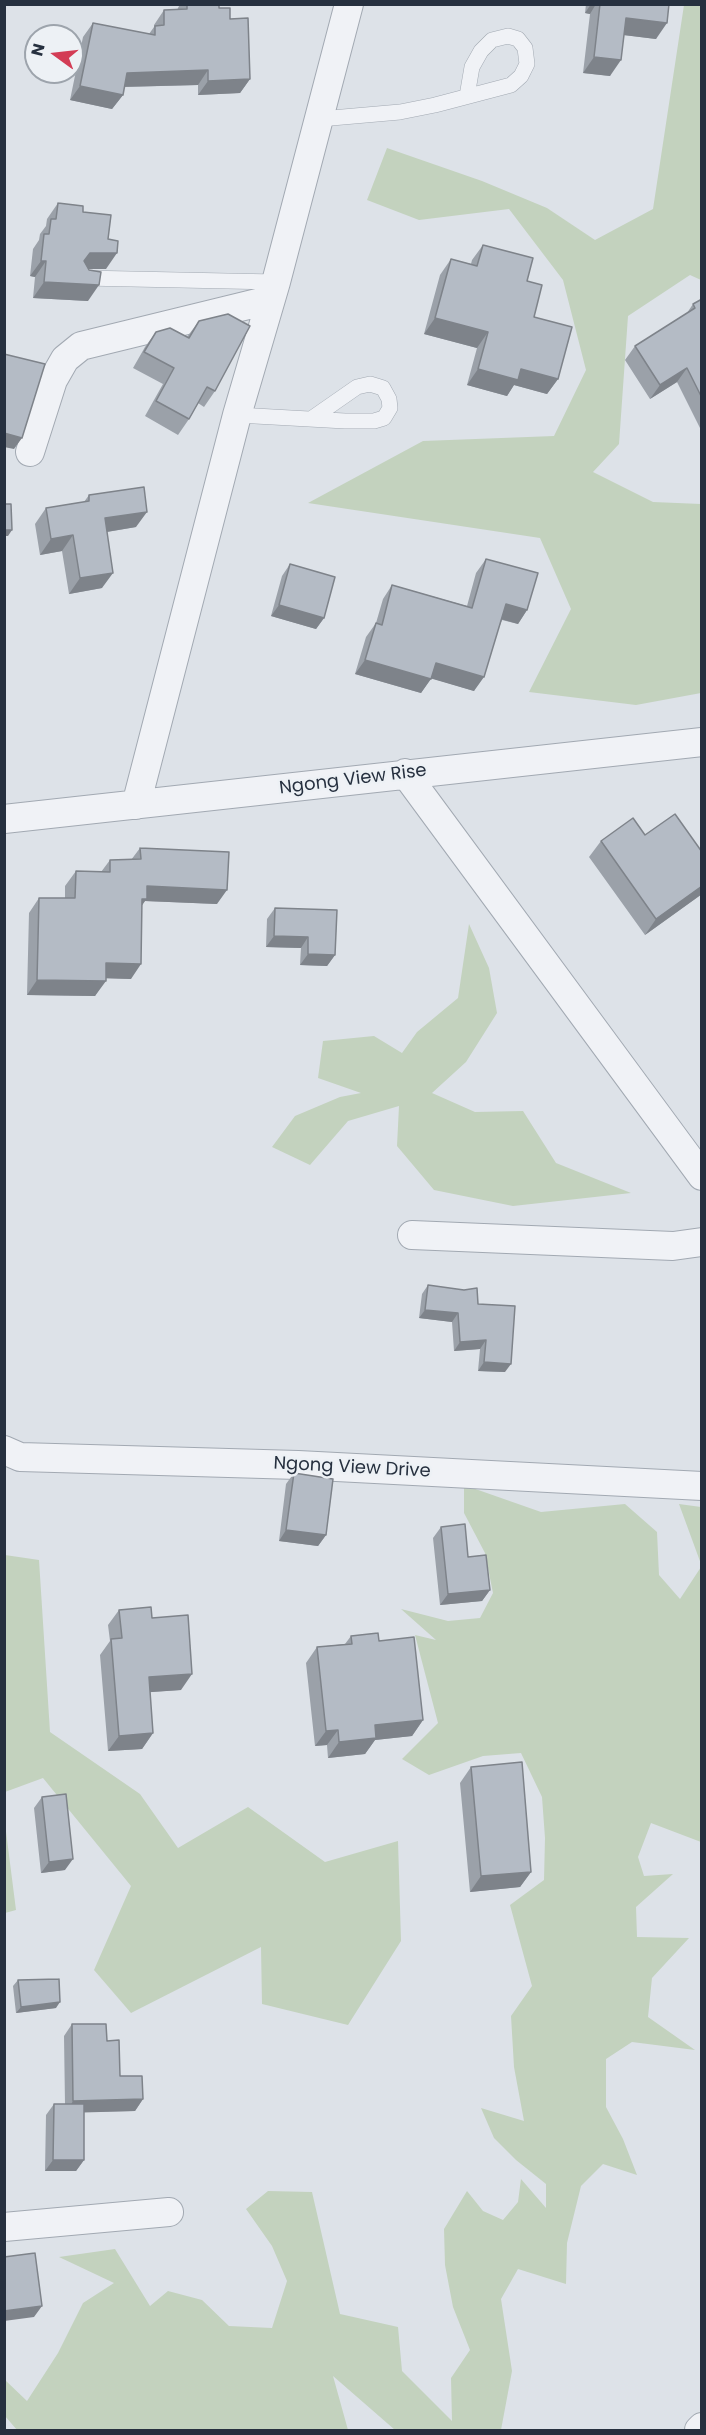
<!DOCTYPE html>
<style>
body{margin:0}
#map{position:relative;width:706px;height:2435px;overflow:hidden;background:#dde2e8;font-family:Poppins,sans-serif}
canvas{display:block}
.frame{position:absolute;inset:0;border:6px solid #26303f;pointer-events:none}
.north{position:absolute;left:24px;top:24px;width:60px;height:60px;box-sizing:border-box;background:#edf1f5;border:2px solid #9da4ac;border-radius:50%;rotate:285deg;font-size:16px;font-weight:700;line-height:24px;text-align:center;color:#26303f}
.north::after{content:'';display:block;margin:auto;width:21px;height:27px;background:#d33c55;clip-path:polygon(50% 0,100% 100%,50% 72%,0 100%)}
</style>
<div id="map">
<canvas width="706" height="2435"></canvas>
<div class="frame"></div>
<div class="north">N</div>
</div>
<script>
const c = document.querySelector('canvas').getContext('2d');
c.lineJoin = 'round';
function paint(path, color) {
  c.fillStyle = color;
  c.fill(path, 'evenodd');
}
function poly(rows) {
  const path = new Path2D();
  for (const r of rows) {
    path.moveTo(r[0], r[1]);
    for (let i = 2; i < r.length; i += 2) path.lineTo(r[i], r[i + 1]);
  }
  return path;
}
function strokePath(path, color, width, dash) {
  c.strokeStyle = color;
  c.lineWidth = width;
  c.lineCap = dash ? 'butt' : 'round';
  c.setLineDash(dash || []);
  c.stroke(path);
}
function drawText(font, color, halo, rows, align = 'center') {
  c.font = font + ' Poppins,sans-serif';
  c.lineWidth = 5;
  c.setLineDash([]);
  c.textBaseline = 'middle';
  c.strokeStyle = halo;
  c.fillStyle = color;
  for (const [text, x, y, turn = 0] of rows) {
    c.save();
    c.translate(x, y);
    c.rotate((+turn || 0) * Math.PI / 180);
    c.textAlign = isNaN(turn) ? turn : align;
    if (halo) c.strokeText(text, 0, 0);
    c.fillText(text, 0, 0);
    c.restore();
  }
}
paint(poly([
 [684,5,701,5,701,280,690,275,628,316,619,444,593,472,653,502,701,504,701,693,636,705,529,692,571,609,540,538,308,503,423,441,554,436,586,370,563,280,509,209,419,220,367,200,387,148,482,181,547,208,595,240,653,209],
 [469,924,489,968,497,1013,466,1062,432,1093,475,1112,523,1111,556,1163,631,1193,513,1206,434,1190,397,1146,399,1106,348,1121,310,1165,272,1147,295,1116,340,1097,361,1093,318,1078,323,1041,374,1036,402,1053,417,1032,458,998],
 [464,1485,541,1512,625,1504,657,1532,659,1575,680,1599,701,1567,701,1842,651,1823,638,1857,644,1876,673,1874,636,1907,637,1937,689,1938,652,1978,648,2017,695,2050,632,2042,606,2059,606,2107,623,2139,637,2175,603,2164,581,2186,567,2243,566,2284,518,2269,501,2299,512,2371,501,2430,395,2430,333,2376,348,2430,17,2430,5,2416,4,2379,27,2401,58,2353,83,2303,114,2283,59,2257,115,2249,150,2306,168,2291,202,2300,229,2326,272,2328,287,2281,272,2246,246,2209,268,2191,312,2192,340,2314,398,2327,402,2371,452,2421,451,2378,470,2350,453,2307,445,2265,444,2229,467,2191,483,2211,503,2220,518,2202,521,2179,546,2208,546,2184,516,2160,494,2138,481,2108,524,2121,514,2067,511,2016,532,1986,510,1905,544,1880,545,1838,542,1797,521,1753,483,1756,429,1775,402,1759,438,1723,415,1635,436,1640,401,1609,448,1621,480,1618,493,1593,485,1553,464,1513],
 [679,1504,701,1507,701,1564],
 [5,1555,39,1560,50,1732,140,1794,178,1848,248,1807,325,1862,398,1841,401,1941,348,2025,262,2004,261,1947,131,2013,94,1970,131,1886,43,1778,5,1792],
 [4,1816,16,1910,5,1913,4,1913]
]), '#c3d2be');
const service = poly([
 [320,119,400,112,435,105,511,85,521,76,527,64,525,48,518,39,508,36,492,40,481,51,472,67,467,96],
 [83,278,276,282],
 [237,415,345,421,374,421,384,418,390,408,389,399,383,388,370,384,357,387,311,419]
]);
const minor = poly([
 [30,452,53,380,65,359,81,346,269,300],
 [405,773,702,1176],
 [136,805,237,415,276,282,349,4],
 [4,819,702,742],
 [412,1235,673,1246,702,1242],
 [4,1450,20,1457,298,1465,702,1486],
 [4,2227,169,2212],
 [699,2430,702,2427]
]);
strokePath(service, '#a2a9b2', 16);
strokePath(minor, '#a2a9b2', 30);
strokePath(service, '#f0f2f6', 15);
strokePath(minor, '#f0f2f6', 28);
paint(poly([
 [180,4,219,4,219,8,230,19,250,79,240,93,198,95,198,85,124,87,123,95,112,109,70,100,83,37,93,23,149,34,154,27,154,25,164,10,177,10],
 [586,4,669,4,656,39,624,35,610,76,583,73,590,14,585,13],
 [58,203,83,212,108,239,106,269,88,269,88,301,33,298,35,277,30,276,33,249,39,240,40,234,46,226,47,219],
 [483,245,527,281,534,317,558,379,547,394,514,385,507,396,467,385,477,348,424,334,440,275,451,259,471,264,472,260],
 [702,299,702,427,700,428,677,382,650,399,625,360,635,346,687,313,693,304],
 [199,321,215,391,204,407,198,403,189,419,178,435,145,416,163,384,133,368,145,347,156,332,187,337],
 [89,495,136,527,107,532,102,588,69,594,62,551,40,555,35,524,46,508,84,502],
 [486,559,527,610,518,624,502,620,474,691,431,678,421,693,355,674,366,637,376,623,383,599,392,585,467,606,476,573],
 [290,564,324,618,316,629,271,616,282,576],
 [645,835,702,852,702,894,645,935,589,857,601,841],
 [140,848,217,904,145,901,142,905,131,979,106,978,95,996,27,995,29,913,39,898,65,898,65,886,76,871,101,872,110,860,131,860],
 [275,908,335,955,327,966,300,965,301,948,266,947,267,919],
 [428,1285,478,1304,505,1372,478,1371,480,1349,454,1351,452,1322,419,1318,422,1294],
 [294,1473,326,1535,318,1546,279,1541,286,1484],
 [441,1527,468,1557,490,1590,482,1601,440,1605,433,1538],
 [119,1610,152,1618,181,1690,150,1692,153,1733,142,1749,108,1751,100,1655,110,1641,108,1625],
 [351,1636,379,1641,423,1720,412,1736,375,1740,365,1754,328,1758,327,1745,315,1746,306,1663,317,1647,345,1644],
 [471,1767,531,1872,520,1887,470,1892,460,1783],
 [42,1797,65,1870,41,1873,34,1808],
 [18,1980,56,2008,16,2013,13,1986],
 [72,2024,107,2041,120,2076,143,2099,135,2111,84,2112,84,2160,76,2171,45,2171,46,2115,54,2104,65,2104,64,2036]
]), '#9ba1a9');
paint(poly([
 [591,4,596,4,590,14,585,13],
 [626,18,667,23,656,39,615,34],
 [594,57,621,60,610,76,583,73],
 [208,70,198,85,117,87,127,73],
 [250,79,240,93,198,95,208,81],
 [80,86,123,95,112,109,70,100],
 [90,253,117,253,106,269,79,269],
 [41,261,46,261,35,277,30,276],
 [44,282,99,285,88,301,33,298],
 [435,318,488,332,477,348,424,334],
 [687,368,677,382,650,399,660,385],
 [478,369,521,369,558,379,547,394,514,385,507,396,467,385],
 [4,433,22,438,14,449,4,447],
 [147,512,136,527,94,534,105,518],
 [4,530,12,530,8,536,4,536],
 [73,535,62,551,40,555,51,539],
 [113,573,102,588,69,594,80,578],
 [506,604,527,610,518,624,497,618],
 [279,605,324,618,316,629,271,616],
 [365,660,431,679,421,693,355,674],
 [436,663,484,677,474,691,426,677],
 [147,886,227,890,217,904,145,901,136,914],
 [702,886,702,894,645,935,656,919],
 [274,936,308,937,301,948,266,947],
 [308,954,335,955,327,966,300,965],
 [106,963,141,964,131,979,96,978],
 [37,980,106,981,95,996,27,995],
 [425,1310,458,1313,452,1322,419,1318],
 [486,1340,480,1349,454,1351,460,1342],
 [484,1362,511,1364,505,1372,478,1371],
 [286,1530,326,1535,318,1546,279,1541],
 [490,1590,482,1601,440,1605,448,1594],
 [192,1674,181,1690,138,1693,149,1677],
 [423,1720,412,1736,375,1740,365,1754,328,1758,339,1742,375,1725],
 [338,1730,327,1745,315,1746,326,1731],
 [153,1733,142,1749,108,1751,119,1736],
 [73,1859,65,1870,41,1873,49,1862],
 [531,1872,520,1887,470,1892,481,1876],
 [60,2002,56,2008,16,2013,21,2007],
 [143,2099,135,2111,66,2113,73,2101],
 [53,2160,84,2160,76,2171,45,2171],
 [42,2306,34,2317,4,2321,4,2311]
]), '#7e838a');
const building = poly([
 [187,4,219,4,219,8,230,8,230,19,248,18,250,79,208,81,208,70,127,73,123,95,80,86,93,23,155,35,155,26,164,25,164,10,187,9,187,4],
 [600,4,669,4,667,23,626,18,621,60,594,57,600,4],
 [58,203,83,206,83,212,111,215,108,239,118,241,117,253,90,253,84,261,89,270,101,272,99,285,44,282,46,261,41,261,44,234,49,234,51,219,56,219,58,203],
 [483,245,533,258,527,281,542,285,534,317,572,327,558,379,521,369,518,380,478,369,488,332,435,318,451,259,477,266,483,245],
 [702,299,702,398,687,368,660,385,635,346,695,308,693,304,702,299],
 [228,314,250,326,215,391,207,387,189,419,156,401,174,368,144,352,156,332,170,328,189,338,199,321,228,314],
 [4,354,45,364,22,438,4,433,4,354],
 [144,487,147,512,105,518,113,573,80,578,73,535,51,539,46,508,89,501,89,495,144,487],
 [4,504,11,504,12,530,4,530,4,504],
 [486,559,538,573,527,610,506,604,484,677,436,663,431,679,365,660,376,623,382,625,392,585,472,608,486,559],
 [290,564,335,577,324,618,279,605,290,564],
 [675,814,702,852,702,886,656,919,601,841,633,818,645,835,675,814],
 [140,848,229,852,227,890,147,886,147,899,142,899,141,964,106,963,106,981,37,980,39,898,75,898,76,871,110,872,110,860,141,859,140,848],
 [275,908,337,910,335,955,308,954,308,937,274,936,275,908],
 [428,1285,464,1290,477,1288,478,1304,515,1306,511,1364,484,1362,486,1340,460,1342,458,1313,425,1310,428,1285],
 [294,1473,333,1479,326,1535,286,1530,294,1473],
 [465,1524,468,1557,486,1555,490,1590,448,1594,441,1527,465,1524],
 [151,1607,152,1618,188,1615,192,1674,149,1677,153,1733,119,1736,111,1639,122,1638,119,1610,151,1607],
 [378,1633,379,1641,414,1637,423,1720,375,1725,376,1738,339,1742,338,1730,326,1731,317,1647,352,1644,351,1636,378,1633],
 [522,1762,531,1872,481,1876,471,1767,522,1762],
 [66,1794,73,1859,49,1862,42,1797,66,1794],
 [59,1979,60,2002,21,2007,18,1980,59,1979],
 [72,2024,106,2024,107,2041,119,2040,120,2076,142,2076,143,2099,73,2101,72,2024],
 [54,2104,84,2104,84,2160,53,2160,54,2104],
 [35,2253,42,2306,4,2311,4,2257,35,2253]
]);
paint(building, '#b4bbc5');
strokePath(building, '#7e838a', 1.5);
drawText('18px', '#26303f', '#edf1f5', [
 ["Ngong View Rise",353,780,-7],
 ["Ngong View Drive",352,1468,3]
]);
</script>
